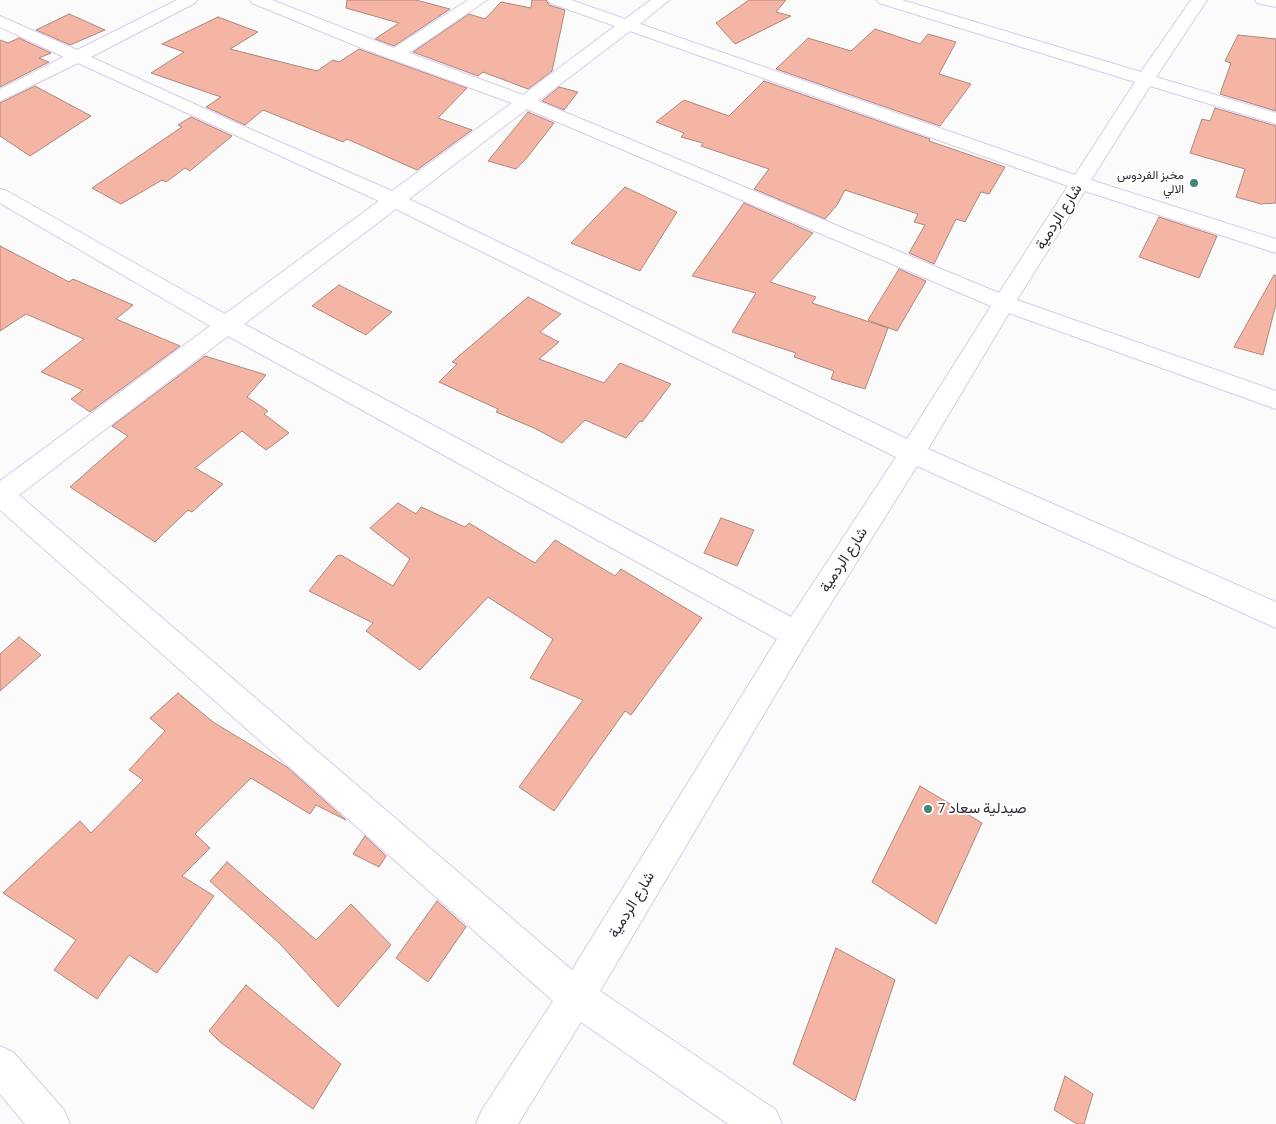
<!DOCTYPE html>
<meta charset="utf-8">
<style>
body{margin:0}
canvas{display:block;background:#fbfbfb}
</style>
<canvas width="1276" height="1124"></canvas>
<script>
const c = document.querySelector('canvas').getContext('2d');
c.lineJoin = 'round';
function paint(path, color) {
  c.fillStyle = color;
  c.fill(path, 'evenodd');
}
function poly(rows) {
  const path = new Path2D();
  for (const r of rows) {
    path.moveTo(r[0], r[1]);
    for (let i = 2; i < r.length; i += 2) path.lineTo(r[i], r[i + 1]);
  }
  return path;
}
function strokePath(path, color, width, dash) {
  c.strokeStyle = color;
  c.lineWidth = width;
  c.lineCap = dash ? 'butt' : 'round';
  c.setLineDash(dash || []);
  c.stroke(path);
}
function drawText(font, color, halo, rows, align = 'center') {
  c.font = font + ' Manrope,Vazirmatn,sans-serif';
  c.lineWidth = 4;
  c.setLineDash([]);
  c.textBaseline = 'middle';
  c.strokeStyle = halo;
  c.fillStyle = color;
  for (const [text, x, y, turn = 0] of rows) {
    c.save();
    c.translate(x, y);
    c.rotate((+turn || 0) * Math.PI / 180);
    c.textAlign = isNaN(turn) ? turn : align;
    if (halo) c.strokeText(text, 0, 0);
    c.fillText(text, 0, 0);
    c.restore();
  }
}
const building = poly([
 [347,0,416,0,450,9,394,46,375,39,399,23,346,8,347,0],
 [532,0,546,0,549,5,565,10,552,71,528,89,483,72,478,76,413,52,469,14,485,19,501,2,531,8,532,0],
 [749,0,786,0,776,12,791,16,735,44,716,23,749,0],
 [69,14,105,30,70,45,36,30,69,14],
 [218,17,258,32,230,49,317,71,333,60,339,62,359,49,467,88,438,118,472,130,417,170,347,139,343,142,263,110,245,125,206,107,221,97,151,73,184,52,162,44,218,17],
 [875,29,920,44,928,34,956,42,939,74,971,84,940,126,776,69,808,38,851,51,875,29],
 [1238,35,1276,39,1276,111,1220,94,1231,63,1225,61,1238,35],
 [19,38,51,53,39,58,49,62,0,87,0,40,8,43,19,38],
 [764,81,930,139,929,141,1005,167,989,194,981,192,965,222,956,219,934,264,909,253,925,225,914,222,918,214,845,190,837,205,825,219,754,189,769,169,701,146,703,143,681,137,684,133,656,122,684,100,729,116,764,81],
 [35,86,91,116,30,156,0,136,0,103,35,86],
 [559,87,578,92,564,110,542,101,559,87],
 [1215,108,1276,126,1276,203,1261,204,1236,197,1245,169,1190,153,1202,119,1210,121,1215,108],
 [528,112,554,123,526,159,516,169,488,161,528,112],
 [191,117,232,136,190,171,185,168,166,182,162,180,121,204,92,188,182,127,178,125,191,117],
 [625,187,677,212,640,271,571,243,625,187],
 [744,203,813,233,770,282,816,297,812,303,888,328,865,389,831,379,834,371,794,357,796,353,732,332,756,293,692,276,744,203],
 [1159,217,1217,236,1199,278,1139,257,1159,217],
 [0,246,69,282,73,279,133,305,116,319,180,346,90,412,71,399,83,390,41,372,84,339,26,314,0,331,0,246],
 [899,269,926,281,897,331,868,320,899,269],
 [1274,275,1276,276,1276,304,1263,355,1234,347,1274,275],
 [339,285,392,312,366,335,312,306,339,285],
 [528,297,561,314,540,332,559,342,539,359,604,383,620,363,671,384,642,422,640,421,626,438,585,420,562,443,534,428,496,412,498,409,439,382,457,364,452,362,528,297],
 [205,356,266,375,247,397,268,411,264,414,289,433,266,450,242,431,195,468,223,484,192,512,188,510,155,542,70,487,128,436,112,426,205,356],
 [398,503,416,514,421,507,465,527,469,523,535,563,555,540,615,576,621,569,702,618,631,715,625,711,554,811,519,787,583,700,530,678,553,639,488,597,420,670,366,631,373,623,309,591,337,556,341,555,393,586,410,559,370,528,398,503],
 [721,518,754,530,737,566,704,553,721,518],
 [19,637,41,655,0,691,0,654,19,637],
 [178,693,213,722,287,767,346,820,316,805,310,814,251,778,195,834,210,848,182,876,214,896,157,973,129,955,97,999,54,970,76,940,3,893,80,821,91,833,143,780,129,770,165,731,150,718,178,693],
 [920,786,982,823,936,924,872,882,920,786],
 [365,836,386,856,379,867,353,854,365,836],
 [227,862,316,940,351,904,391,945,338,1007,279,943,210,881,227,862],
 [437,901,466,927,428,982,396,958,437,901],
 [836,948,895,980,855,1101,793,1064,836,948],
 [246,985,341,1064,313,1109,220,1042,209,1031,246,985],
 [1065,1076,1093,1094,1084,1124,1077,1124,1054,1110,1065,1076]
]);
paint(building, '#f4b5a5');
strokePath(building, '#ad877d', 1);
const minor = poly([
 [177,0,197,0,195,3,91,57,234,122,392,191,512,103,364,49,252,3,250,0,272,0,394,48,468,0,487,0,409,53,523,95,615,26,550,3,548,0,571,0,625,19,651,0,669,0,640,24,1075,175,1135,82,879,3,877,0,902,0,1141,72,1191,0,1207,0,1156,77,1276,113,1276,124,1150,86,1091,180,1276,239,1276,253,1085,191,1017,300,1276,391,1276,409,1009,313,928,449,1276,602,1276,628,917,466,806,643,600,991,776,1110,782,1124,728,1124,581,1022,518,1124,476,1124,482,1110,553,1001,0,510,0,481,210,326,0,203,0,189,7,191,225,314,379,201,78,63,0,101,0,89,64,57,0,27,0,16,77,50,177,0],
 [630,31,1068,186,999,293,538,101,630,31],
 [527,109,991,306,907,439,409,199,527,109],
 [396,209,896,457,791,617,244,324,396,209],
 [228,336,777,639,572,970,19,495,228,336],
 [1255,0,1276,0,1276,7,1257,3,1255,0],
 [0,1046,13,1052,64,1110,70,1124,25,1124,0,1094,0,1046]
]);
strokePath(minor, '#d7cbee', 2);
paint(minor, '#fff');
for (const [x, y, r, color] of [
 [1194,183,5,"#448779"],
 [928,809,5,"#448779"]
]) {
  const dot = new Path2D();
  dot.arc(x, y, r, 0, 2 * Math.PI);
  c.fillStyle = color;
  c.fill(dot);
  strokePath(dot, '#fff', 2);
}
drawText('12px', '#2e2936', '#fff', [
 ["مخبز الفردوس",1184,176],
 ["الالي",1184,190]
], 'right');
drawText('15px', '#2e2936', '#fff', [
 ["شارع الردمية",1059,217,-58],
 ["شارع الردمية",844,560,-57],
 ["شارع الردمية",632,905,-59]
]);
drawText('15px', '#2e2936', '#fff', [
 ["صيدلية سعاد 7",938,809]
], 'left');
</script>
